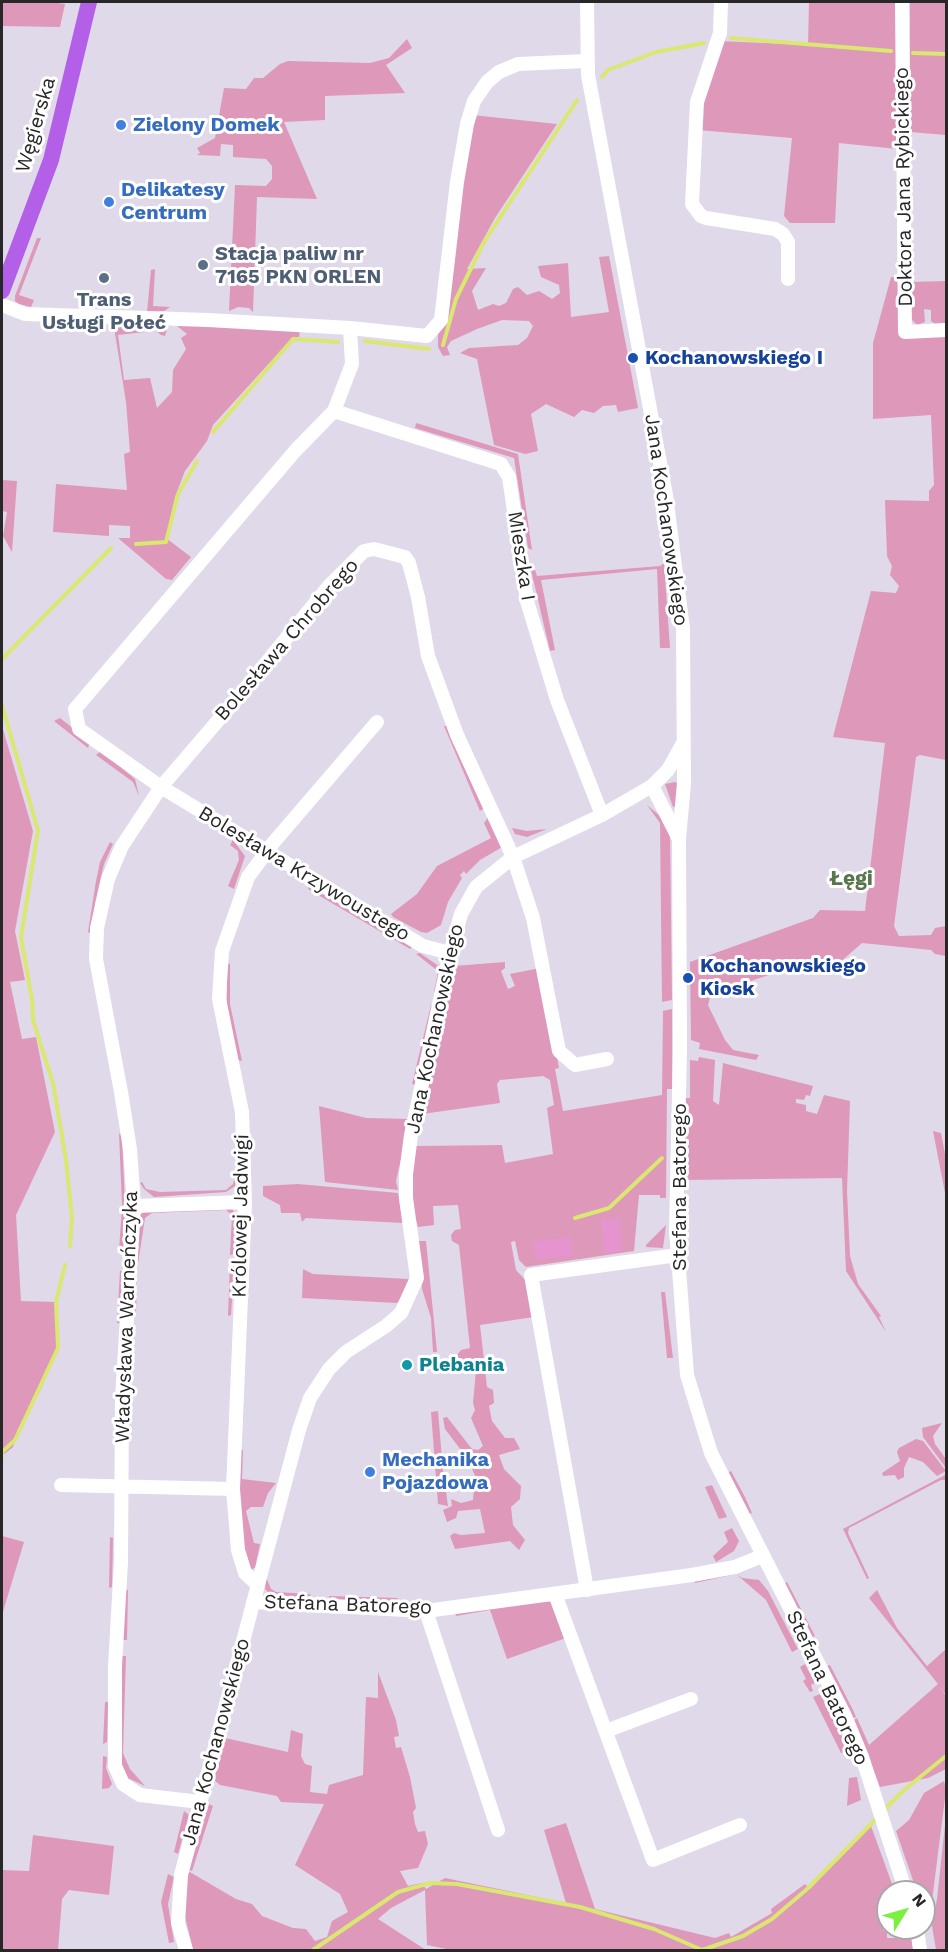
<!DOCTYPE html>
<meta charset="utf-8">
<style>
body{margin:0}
#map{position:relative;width:948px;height:1952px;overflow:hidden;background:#e0d9e9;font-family:"Work Sans",sans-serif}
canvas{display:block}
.frame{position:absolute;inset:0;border:3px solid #272727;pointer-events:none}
.north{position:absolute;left:876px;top:1880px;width:60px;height:60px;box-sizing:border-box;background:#fff;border:2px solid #a9a9a9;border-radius:50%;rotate:53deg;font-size:16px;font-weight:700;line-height:24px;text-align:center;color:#272727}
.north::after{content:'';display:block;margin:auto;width:21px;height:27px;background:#7cf040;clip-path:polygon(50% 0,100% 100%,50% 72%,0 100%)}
</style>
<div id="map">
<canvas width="948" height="1952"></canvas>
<div class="frame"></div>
<div class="north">N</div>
</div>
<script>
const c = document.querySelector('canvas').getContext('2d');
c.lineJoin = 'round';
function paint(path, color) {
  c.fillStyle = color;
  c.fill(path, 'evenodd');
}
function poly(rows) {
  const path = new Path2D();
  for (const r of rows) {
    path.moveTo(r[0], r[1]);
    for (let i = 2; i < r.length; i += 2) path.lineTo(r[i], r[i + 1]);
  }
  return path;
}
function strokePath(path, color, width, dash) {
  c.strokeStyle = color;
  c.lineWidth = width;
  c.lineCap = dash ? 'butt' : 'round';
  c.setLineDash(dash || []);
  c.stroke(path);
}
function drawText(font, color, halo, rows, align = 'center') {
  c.font = font + ' "Work Sans",sans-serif';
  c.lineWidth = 6;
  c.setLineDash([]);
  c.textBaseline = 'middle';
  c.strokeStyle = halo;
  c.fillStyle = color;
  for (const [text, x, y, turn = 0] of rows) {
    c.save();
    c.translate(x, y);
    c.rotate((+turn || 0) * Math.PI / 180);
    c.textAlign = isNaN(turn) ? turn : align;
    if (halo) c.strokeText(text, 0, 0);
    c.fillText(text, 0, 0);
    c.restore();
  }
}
paint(poly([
 [2,2,51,2,65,4,60,27,2,26],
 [809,2,896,2,897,149,839,143,835,223,790,223,784,216,792,138,698,130,700,104,720,41,808,45],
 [910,2,946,2,946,135,910,132],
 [407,39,412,48,386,65,405,93,325,96,325,120,284,122,317,199,257,197,253,312,249,308,238,307,229,311,235,185,266,186,272,179,272,166,266,159,233,157,233,145,221,144,220,156,197,155,200,153,197,148,215,138,224,88,246,89,254,78,263,78,280,64,288,61,370,63,389,58],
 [472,115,557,124,495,218,467,269,486,268,472,291,478,310,493,304,499,306,506,303,513,289,518,287,527,295,539,291,552,299,560,293,559,285,541,277,538,266,568,263,571,317,609,312,599,257,609,256,638,408,618,412,616,405,603,406,594,413,582,410,574,417,546,404,531,414,538,451,525,454,494,445,477,359,460,353,469,348,518,345,527,338,533,326,529,321,502,320,477,329,451,341,447,347,450,355,443,356,438,347,438,332],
 [37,238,41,238,19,295,34,300,31,307,19,304,15,301,15,296],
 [155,269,153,306,170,307,163,312,147,312,151,270],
 [891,277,898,277,899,334,946,332,946,760,920,755,916,757,894,926,899,936,931,935,935,928,946,926,946,956,935,954,931,950,862,943,838,964,775,973,711,994,708,1005,725,1040,733,1050,759,1055,756,1060,699,1049,700,1043,691,1040,690,962,813,918,820,910,865,911,885,743,833,737,871,591,896,593,899,586,890,575,892,566,887,556,885,500,929,501,929,491,934,485,931,415,873,419,873,343],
 [946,281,946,323,935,324,931,321,931,310,924,309,925,322,917,325,911,319,911,282],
 [113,321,136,323,144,332,118,335,124,380,150,378,157,408,172,392,173,370,186,349,181,338,187,334,177,326,168,326,165,336,161,335,155,330,157,326,163,323,300,330,299,337,293,337,213,425,207,441,185,471,175,497,166,538,191,557,172,580,166,579,118,538,130,538,130,526,109,525,109,536,53,532,56,484,127,490,124,454,130,452,126,402],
 [416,423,518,454,532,550,528,548,514,458,415,428],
 [2,480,17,481,12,552,3,536,7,512,2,511],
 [664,563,670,648,660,648,657,569,541,580,555,650,550,651,531,570,535,570,537,576,660,566],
 [60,718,90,742,88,748,54,721],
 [2,726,33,831,15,931,25,980,10,982,22,1039,36,1037,55,1132,16,1215,21,1301,56,1302,58,1348,41,1389,17,1431,13,1447,3,1455,2,1468],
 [444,726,449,726,486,807,480,811],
 [101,751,135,779,139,796,133,782,96,755],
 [675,782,678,784,676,806,673,807,665,784],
 [647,805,660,816,670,833,672,1000,662,1002,660,823],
 [490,815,504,846,480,860,466,874,464,871,460,875,462,878,448,902,441,925,427,933,421,932,393,917,391,914,417,894,437,866,491,838,484,823],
 [512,828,527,831,547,829,527,837,515,834],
 [233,840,245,856,234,889,228,886,239,860,238,851,230,845],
 [110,842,113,844,104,864,95,903,91,934,88,932,96,881,100,862],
 [309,886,412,947,410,949,308,889],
 [420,953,440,967,437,993,434,992,438,971,416,954],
 [505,962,505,968,501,971,508,989,515,986,510,974,540,968,559,1068,555,1069,563,1111,662,1095,663,1011,672,1009,672,1089,667,1089,666,1198,660,1198,660,1195,639,1195,634,1251,526,1267,519,1260,515,1241,511,1242,516,1270,528,1283,534,1317,480,1325,487,1387,493,1390,494,1403,489,1406,492,1421,505,1438,514,1438,520,1449,499,1455,504,1469,521,1486,520,1499,511,1507,513,1525,525,1540,519,1550,510,1541,455,1549,450,1536,454,1533,461,1535,485,1533,480,1509,458,1511,456,1518,447,1522,443,1510,452,1506,451,1499,461,1503,473,1500,474,1488,478,1482,467,1458,445,1429,443,1418,447,1417,472,1449,478,1450,483,1446,471,1418,475,1410,473,1403,476,1370,462,1358,458,1358,457,1355,461,1350,470,1348,459,1245,452,1241,451,1235,455,1230,461,1229,458,1205,433,1206,434,1225,418,1227,412,1208,410,1181,416,1146,502,1145,505,1163,553,1154,547,1108,554,1105,550,1080,543,1076,500,1080,497,1084,500,1103,422,1114,454,966],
 [230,963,230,1004,242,1061,238,1060,227,1009,227,965],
 [431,1005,435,1007,417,1085,412,1084],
 [699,1057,715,1060,713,1101,719,1105,723,1063,813,1086,810,1096,806,1095,804,1100,796,1099,796,1103,806,1105,806,1111,817,1114,824,1095,850,1101,847,1191,850,1256,858,1284,881,1316,879,1317,886,1332,846,1271,842,1178,685,1180,685,1098,690,1098,690,1060,698,1061],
 [319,1106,366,1118,410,1119,396,1181,398,1190,325,1182],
 [933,1131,941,1133,946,1159,946,1198],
 [119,1133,122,1137,125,1205,122,1205],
 [236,1172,235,1186,226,1192,154,1197,144,1189,140,1183,142,1182,146,1189,160,1192,226,1190,233,1184],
 [298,1184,398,1193,403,1223,306,1218,302,1222,300,1213,281,1213,280,1205,263,1196,263,1186],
 [122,1207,125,1207,125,1213,123,1248,119,1250],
 [232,1208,236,1216,234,1254,230,1255,232,1215,226,1210,152,1213,145,1218,137,1270,136,1316,133,1316,137,1224,141,1214,148,1210],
 [666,1225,663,1248,646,1247,646,1245],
 [419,1241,426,1241,437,1352,433,1352,431,1318,422,1289],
 [230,1264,234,1266,231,1315,228,1316],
 [303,1269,313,1274,409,1279,406,1292,397,1303,302,1298],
 [120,1271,123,1271,120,1323,117,1323],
 [661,1292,665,1292,673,1358,667,1358],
 [438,1411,443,1471,448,1506,438,1504,431,1412],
 [942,1423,933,1436,935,1444,946,1459,946,1468,923,1437,922,1428],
 [916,1439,923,1441,946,1471,937,1476,923,1462,909,1457,904,1468,904,1477,898,1480,895,1475,883,1476,882,1473,900,1461,897,1452,899,1448],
 [240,1450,243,1450,242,1479,276,1483,268,1493,263,1507,251,1507,246,1511,254,1543,260,1544,255,1568,251,1569,242,1541,238,1500],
 [731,1471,745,1497,752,1513,749,1514,727,1473],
 [945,1475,946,1480,941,1480,849,1528,848,1533,869,1578,867,1579,843,1529],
 [712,1485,727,1517,719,1519,705,1487],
 [732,1528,739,1541,734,1551,716,1562,713,1556,728,1542,724,1532],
 [2,1536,24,1542,2,1615],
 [110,1537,113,1538,112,1587,109,1588],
 [736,1574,695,1583,694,1580,736,1574,742,1578,759,1580,768,1591,798,1649,792,1652,766,1600],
 [266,1577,271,1589,276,1592,310,1594,311,1598,271,1595,265,1589],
 [787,1582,815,1636,812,1637,784,1584],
 [124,1589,128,1590,127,1640,123,1640],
 [877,1590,897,1628,927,1666,946,1649,946,1695,940,1687,946,1696,946,1769,928,1778,880,1787,854,1720,857,1718,869,1745,938,1684,869,1598],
 [329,1596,398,1598,398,1602,329,1599],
 [551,1601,566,1638,507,1659,490,1610,456,1616,455,1612],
 [122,1656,126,1656,123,1753,130,1769,145,1786,128,1778,118,1756],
 [805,1664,815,1683,811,1685,813,1691,810,1692,803,1681,806,1679,800,1667],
 [830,1665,853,1710,856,1717,853,1718,827,1666],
 [378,1672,396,1720,399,1736,394,1737,396,1748,401,1747,410,1777,416,1808,413,1812,415,1824,418,1832,425,1831,428,1844,418,1868,400,1871,408,1886,422,1883,426,1889,445,1878,566,1903,544,1830,566,1823,595,1909,715,1938,729,1933,731,1937,772,1913,771,1909,805,1884,810,1889,871,1826,895,1892,888,1892,888,1907,884,1907,883,1930,887,1932,887,1938,915,1938,917,1950,451,1950,427,1945,425,1890,391,1908,378,1919,426,1950,193,1950,183,1908,188,1871,236,1899,252,1904,262,1916,293,1928,306,1929,315,1941,327,1937,332,1921,348,1912,340,1894,295,1865,324,1804,281,1802,277,1796,220,1785,214,1780,225,1738,288,1752,291,1730,303,1734,301,1756,305,1764,312,1766,310,1792,327,1794,329,1785,363,1775,366,1697,378,1698],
 [820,1694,840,1732,848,1751,841,1753,813,1697],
 [105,1702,108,1702,107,1742,103,1744],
 [103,1756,107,1757,106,1768,112,1784,109,1788,102,1789],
 [857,1777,861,1800,847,1806,849,1778],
 [944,1781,946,1790,932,1901,924,1906,924,1892,917,1892,896,1831,909,1820,924,1793],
 [209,1804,213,1806,192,1871,189,1870],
 [184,1811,189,1815,178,1854,174,1852],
 [946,1816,946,1950,936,1950,932,1926,937,1899],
 [33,1835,114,1846,109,1895,69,1890,62,1899,58,1950,2,1950,2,1870,29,1871],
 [168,1874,174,1877,168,1904,174,1942,169,1943,161,1902]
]), '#de98ba');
paint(poly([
 [618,1218,622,1251,605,1253,601,1220],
 [570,1237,573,1255,536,1260,533,1242]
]), '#e594cf');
strokePath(poly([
 [731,38,891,51],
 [694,45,704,43],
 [913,53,946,54],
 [602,77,608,70,656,52,694,45],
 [365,341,429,349],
 [443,345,456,299,484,242,577,100],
 [213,432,293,339,338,342],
 [136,544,166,542,178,494,197,461],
 [2,659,111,548],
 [2,705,38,830,21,938,32,999,33,1020,53,1083,66,1160,72,1218,70,1246],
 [575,1218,609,1208,662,1158],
 [2,1457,2,1452,15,1440,58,1348,56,1302,65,1265],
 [882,1812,904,1790,946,1756],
 [313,1950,398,1892,430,1883,457,1884,580,1907,654,1929,702,1950,743,1936,772,1919,806,1890,877,1818]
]), '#dae770', 4);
strokePath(poly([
 [587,2,588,75,666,495,683,629,684,783,679,839,680,1050,676,1230,687,1375,711,1453,845,1716,862,1757,906,1892],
 [721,2,720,33,697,102,692,204,701,216,706,218,775,229,783,234,788,242,788,279],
 [902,2,905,332,946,330],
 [2,305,25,314,208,320,350,328,427,336,441,320,457,182,467,124,474,101,487,82,499,72,518,64,586,61],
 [334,411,352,364,350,328],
 [652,786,679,839],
 [450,953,423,946,161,787,79,729,75,709,295,451,334,411,501,464,509,477,527,601,557,700,602,815],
 [134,1206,245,1202],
 [61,1485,233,1489],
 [258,1585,245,1573,238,1550,233,1489,245,1202,242,1112,219,999,222,951,248,877,273,843,377,722],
 [587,1590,531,1275,678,1255],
 [555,1594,653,1860,740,1825],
 [253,1602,426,1611,692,1575,735,1567,762,1556],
 [426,1611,498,1830],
 [606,1731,691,1699],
 [200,1802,140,1795,123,1784,115,1766,115,1666,121,1562,122,1398,134,1206,130,1149,121,1092,96,959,97,928,108,879,122,846,161,787,240,695,329,586,364,551,374,549,405,557,409,563,418,597,428,656,457,735,513,857,533,918,559,1051,575,1065,607,1059],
 [917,1928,920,1950],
 [186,1950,178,1923,181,1875,299,1430,310,1398,329,1369,346,1352,386,1326,401,1313,417,1278,406,1198,406,1174,411,1135,450,953,461,914,476,887,513,857,602,815,652,786,668,770,682,745]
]), '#fff', 14);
strokePath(poly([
 [2,291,51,160,89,2]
]), '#b35fe8', 16);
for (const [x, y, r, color] of [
 [121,125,6,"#3f7fe0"],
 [109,202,6,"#3f7fe0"],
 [203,265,6,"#5c6f8a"],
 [104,278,6,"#5c6f8a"],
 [633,358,6,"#1a4fb4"],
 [688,978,6,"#1a4fb4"],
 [407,1365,6,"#0f9aa8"],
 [370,1472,6,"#3f7fe0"]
]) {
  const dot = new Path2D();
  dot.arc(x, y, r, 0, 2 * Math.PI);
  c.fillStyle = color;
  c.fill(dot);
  strokePath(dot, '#fff', 2);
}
drawText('20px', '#272727', '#fff', [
 ["Węgierska",36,125,-74],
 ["Doktora Jana Rybickiego",904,187,-91],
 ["Jana Kochanowskiego",666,520,82],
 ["Mieszka I",521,556,81],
 ["Bolesława Chrobrego",287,640,-49],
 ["Bolesława Krzywoustego",304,874,31],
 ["Jana Kochanowskiego",435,1029,-78],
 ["Stefana Batorego",680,1187,-90],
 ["Królowej Jadwigi",241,1216,-89],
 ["Władysława Warneńczyka",127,1317,-88],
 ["Stefana Batorego",348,1605,2],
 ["Stefana Batorego",827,1688,65],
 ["Jana Kochanowskiego",216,1742,-75]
]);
drawText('bold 20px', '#366cbe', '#fff', [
 ["Zielony Domek",133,125],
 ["Delikatesy",121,190],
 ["Centrum",121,213],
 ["Mechanika",382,1460],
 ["Pojazdowa",382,1483]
], 'left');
drawText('bold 20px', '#4e5e75', '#fff', [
 ["Stacja paliw nr",215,254],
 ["7165 PKN ORLEN",215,277],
 ["Trans",104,300,"center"],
 ["Usługi Połeć",104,323,"center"]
], 'left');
drawText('bold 20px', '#164399', '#fff', [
 ["Kochanowskiego I",645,358],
 ["Kochanowskiego",700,966],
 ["Kiosk",700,989]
], 'left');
drawText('bold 20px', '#0d838f', '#fff', [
 ["Plebania",419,1365]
], 'left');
drawText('bold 21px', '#59754b', '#fff', [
 ["Łęgi",851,879]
]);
</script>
